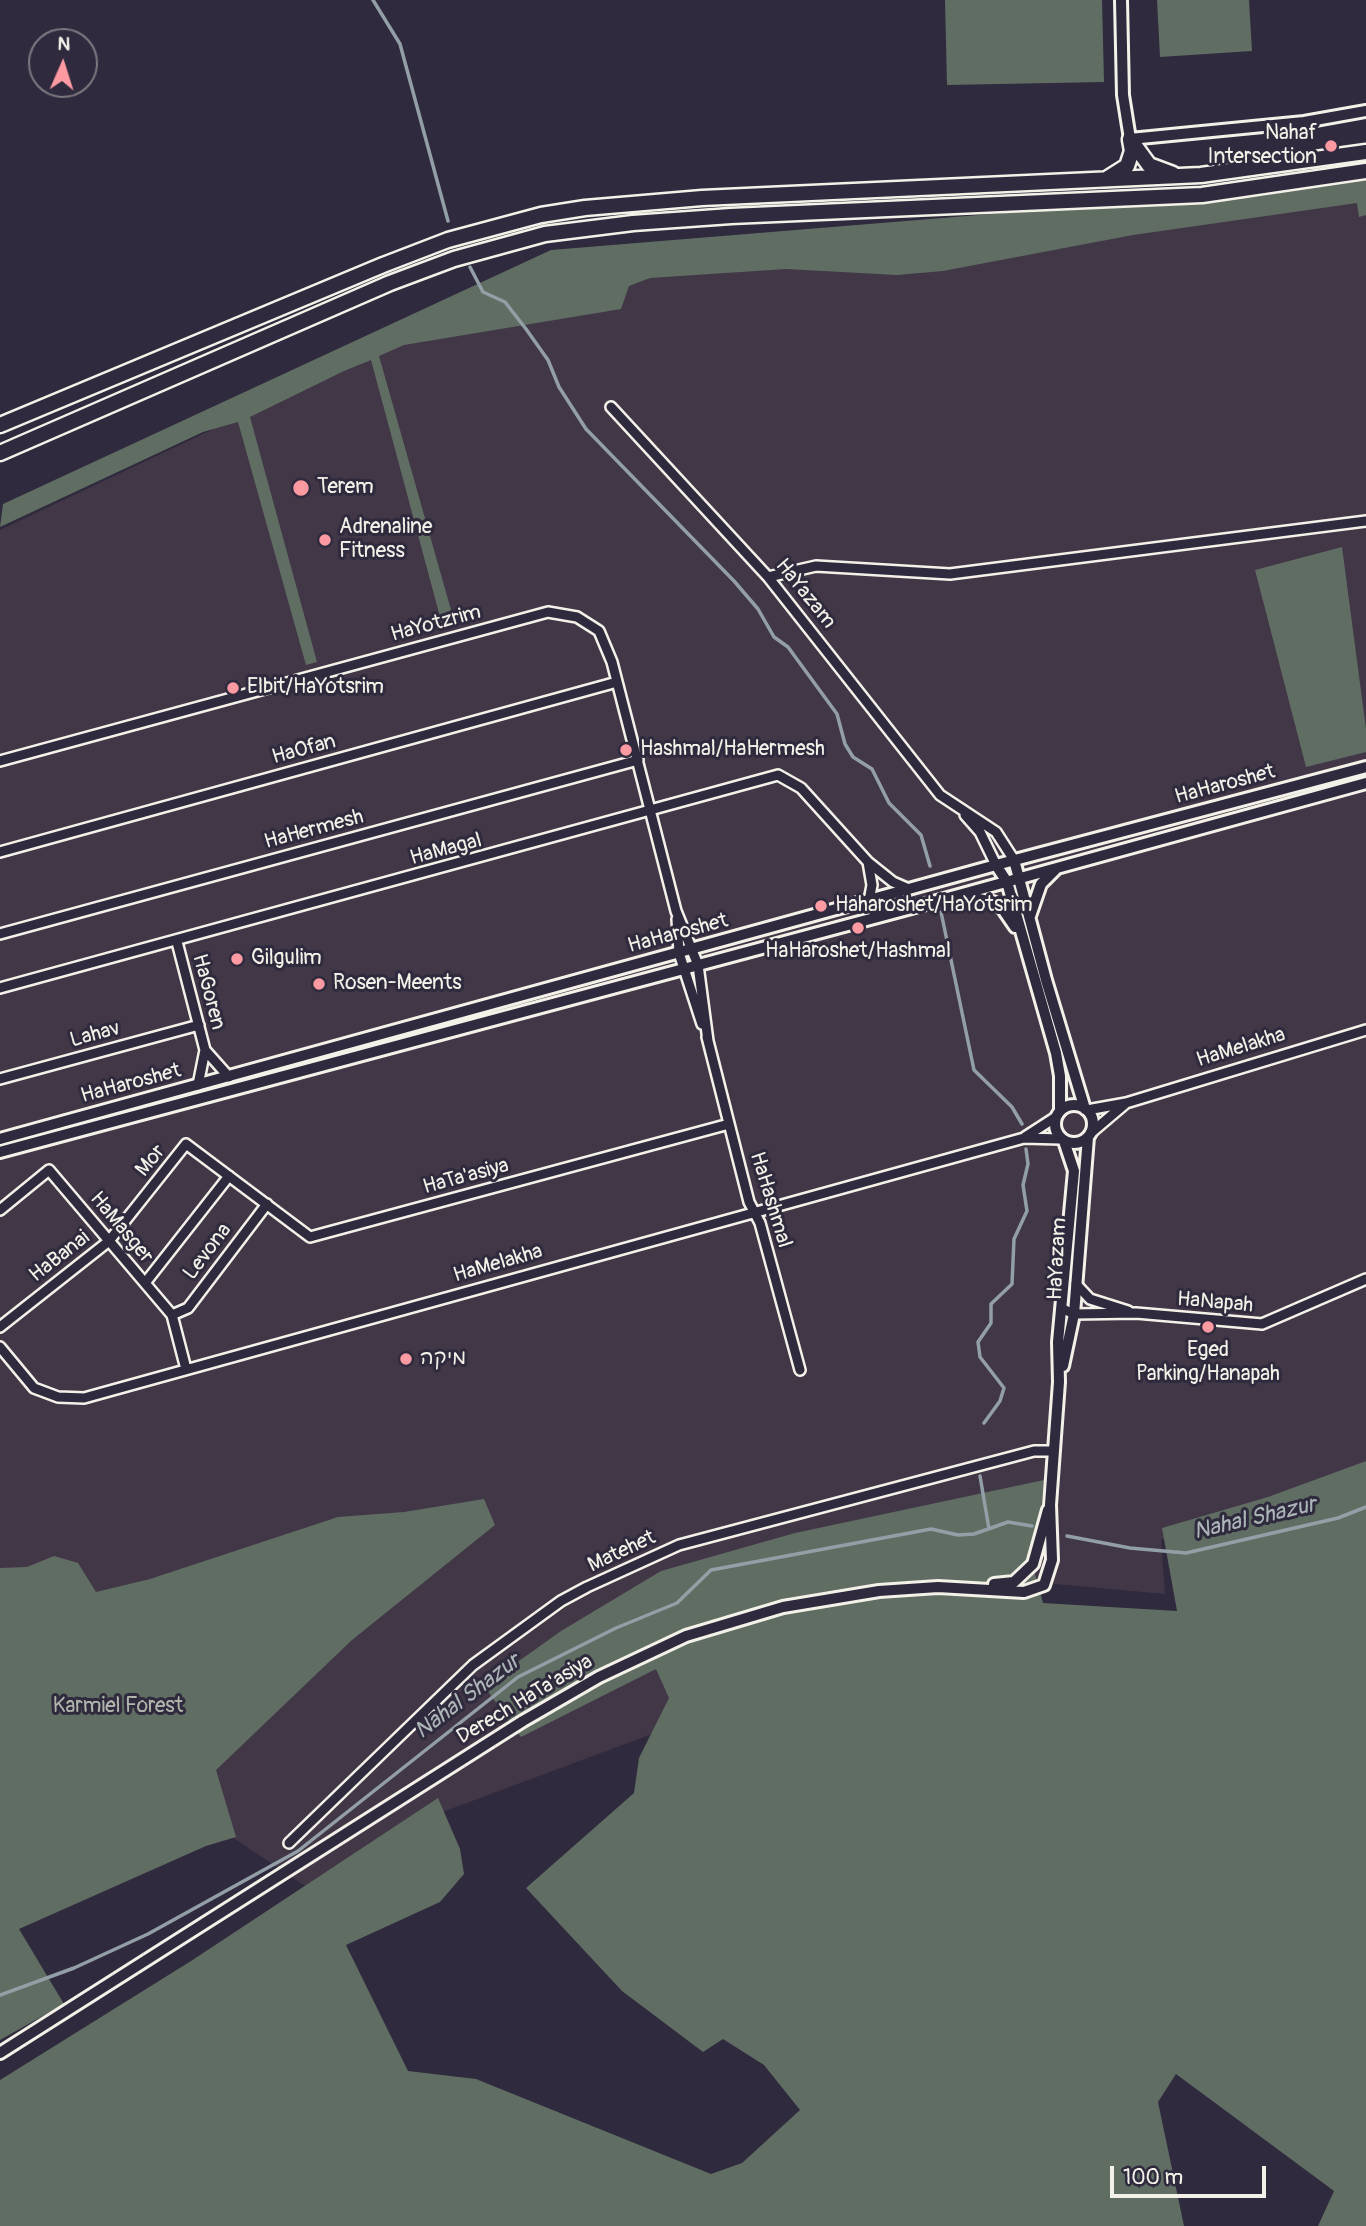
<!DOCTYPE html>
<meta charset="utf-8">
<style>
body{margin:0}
#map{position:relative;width:1366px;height:2226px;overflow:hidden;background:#2f2a3d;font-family:Pangolin,sans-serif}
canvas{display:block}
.north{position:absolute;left:28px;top:28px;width:70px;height:70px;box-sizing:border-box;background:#2f2a3d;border:2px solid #7e7a81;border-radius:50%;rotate:3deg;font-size:19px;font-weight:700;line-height:28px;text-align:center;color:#f4f1e8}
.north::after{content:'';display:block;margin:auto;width:24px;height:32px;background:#ff9aa2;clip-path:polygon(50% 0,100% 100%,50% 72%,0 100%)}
.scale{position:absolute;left:1110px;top:2166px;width:156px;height:32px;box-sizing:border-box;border:4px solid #f4f1e8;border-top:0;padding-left:9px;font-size:21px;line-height:24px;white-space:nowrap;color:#f4f1e8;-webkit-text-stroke:5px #2f2a3d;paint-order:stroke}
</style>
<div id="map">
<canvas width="1366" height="2226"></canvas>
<div class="north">N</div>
<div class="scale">100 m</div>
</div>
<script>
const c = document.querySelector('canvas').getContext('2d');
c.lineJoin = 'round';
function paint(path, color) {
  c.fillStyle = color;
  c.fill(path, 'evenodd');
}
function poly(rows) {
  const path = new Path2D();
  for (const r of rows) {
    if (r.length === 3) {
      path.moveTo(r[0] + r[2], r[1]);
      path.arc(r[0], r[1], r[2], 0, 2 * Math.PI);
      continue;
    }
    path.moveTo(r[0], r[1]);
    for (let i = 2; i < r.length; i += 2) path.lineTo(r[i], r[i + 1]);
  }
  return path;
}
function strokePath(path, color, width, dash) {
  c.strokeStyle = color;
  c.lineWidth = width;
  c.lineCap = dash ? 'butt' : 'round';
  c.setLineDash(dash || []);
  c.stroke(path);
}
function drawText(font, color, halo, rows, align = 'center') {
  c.font = font + ' Pangolin,"Playpen Sans Hebrew",sans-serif';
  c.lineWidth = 6;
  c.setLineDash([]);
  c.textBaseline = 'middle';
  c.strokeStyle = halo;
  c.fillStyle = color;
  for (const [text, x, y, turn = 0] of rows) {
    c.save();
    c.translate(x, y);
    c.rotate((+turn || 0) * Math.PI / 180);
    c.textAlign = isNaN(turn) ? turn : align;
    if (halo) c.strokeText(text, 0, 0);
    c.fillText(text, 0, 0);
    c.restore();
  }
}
paint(poly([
 [1366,189,1366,1480,1185,1530,1161,1540,1165,1594,1054,1584,405,1826,305,1886,0,1681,0,530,529,280]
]), '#423747');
paint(poly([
 [945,0,1102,0,1104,82,947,85],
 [1157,0,1249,0,1252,51,1160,57],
 [1366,177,1366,215,1359,217,1357,203,1133,235,943,271,897,275,786,269,650,278,629,286,621,309,404,345,379,356,455,624,443,628,371,360,344,371,250,417,317,662,306,665,238,422,203,432,0,527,3,504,551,250,1040,210,1261,196],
 [1342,547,1366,729,1366,752,1306,767,1255,570],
 [1366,1461,1366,2226,1318,2226,1334,2191,1176,2074,1158,2102,1184,2226,0,2226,0,2080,191,1961,438,1798,460,1849,464,1874,440,1902,346,1945,408,2071,476,2079,711,2174,742,2163,800,2110,764,2065,723,2039,703,2052,622,1991,526,1888,634,1793,639,1758,669,1698,656,1669,521,1737,484,1686,561,1631,661,1571,795,1533,1044,1480,1035,1574,1043,1603,1177,1611,1162,1528,1268,1497],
 [484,1499,495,1525,352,1640,216,1770,236,1837,206,1846,19,1929,64,2004,0,2040,0,1568,27,1567,54,1556,78,1563,96,1592,150,1579,338,1517,404,1512]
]), '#606d63');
strokePath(poly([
 [373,0,400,44,448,221],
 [470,267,483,292,505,302,526,329,548,360,559,387,586,429,734,581,758,609,774,637,788,647,837,714,845,744,853,757,872,769,889,803,921,835,930,866],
 [941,912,974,1070,1012,1107,1022,1124],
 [984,1423,1000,1401,1004,1388,980,1357,978,1342,991,1323,991,1304,1012,1284,1014,1239,1027,1211,1023,1185,1028,1164,1026,1149],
 [980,1476,989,1529],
 [1067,1536,1130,1548,1186,1553,1338,1518,1366,1507],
 [0,1995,74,1968,148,1934,298,1851,518,1677,616,1628,677,1603,711,1570,931,1529,958,1535,974,1534,1008,1522,1032,1526]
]), '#929fa7', 3.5);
const minor = poly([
 [611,407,768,577,940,795,996,832,1014,860],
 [768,577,816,566,950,574,1366,521],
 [0,761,548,612,577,617,599,631,612,662,676,911,698,965,708,1041],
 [965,815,980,832,996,865],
 [0,852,617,682],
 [868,862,872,885,869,901],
 [677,919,679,953,702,1024],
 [0,934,638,760],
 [177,942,205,1050,198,1085],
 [0,988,778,775,801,788,868,862,893,882,909,889],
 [707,1037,749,1202,760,1223,800,1370],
 [205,1050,229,1077],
 [0,1079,199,1025],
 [1087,1110,1126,1103,1366,1030],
 [1092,1132,1125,1104],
 [1025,1137,1056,1117],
 [0,1210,49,1170,172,1315,186,1369],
 [145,1283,229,1176],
 [1076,1284,1090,1299,1128,1311],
 [1063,1309,1074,1314,1136,1313,1262,1324,1366,1279],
 [172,1315,188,1308,267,1204],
 [0,1327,109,1241,186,1144,310,1237,729,1124],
 [0,1347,34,1388,58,1397,84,1398,1024,1138,1061,1139],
 [289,1843,473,1665,561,1601,587,1587,679,1545,1034,1451,1053,1451]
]);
const tertiary = poly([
 [1121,0,1123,95,1130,139,1304,122,1366,111],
 [1014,860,1046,980,1085,1109],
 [996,865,1007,882,1056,1053,1060,1076,1060,1111],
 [967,896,993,902,1002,908,1015,927],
 [1030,916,1041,884,1055,870],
 [1074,1124,19],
 [0,1139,996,865,1366,767],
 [0,1152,904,910,1366,783],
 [1063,1366,1074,1314,1088,1137],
 [994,1584,1014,1582,1033,1564,1048,1510],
 [0,2053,523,1721,599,1677,686,1636,783,1607,879,1591,938,1587,1024,1592,1044,1585,1052,1560,1050,1505,1059,1382,1058,1342,1074,1171,1064,1141]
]);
const trunk = poly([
 [1130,139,1149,165,1173,174],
 [1108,178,1127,166,1132,151,1130,140],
 [0,425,383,265,448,240,541,215,585,208,702,198,1201,175,1366,152],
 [0,453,390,283,454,259,545,234,633,223,731,216,1202,195,1366,171]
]);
strokePath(minor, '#f4f1e8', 14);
strokePath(tertiary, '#f4f1e8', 16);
strokePath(trunk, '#f4f1e8', 19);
strokePath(minor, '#2f2a3d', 9);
strokePath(tertiary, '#2f2a3d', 10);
strokePath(trunk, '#2f2a3d', 14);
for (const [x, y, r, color] of [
 [1331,146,7,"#ff9aa2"],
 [301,488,9,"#ff9aa2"],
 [325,540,7,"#ff9aa2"],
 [233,688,7,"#ff9aa2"],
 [626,750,7,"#ff9aa2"],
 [821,906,7,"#ff9aa2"],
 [858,928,7,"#ff9aa2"],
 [237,959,7,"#ff9aa2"],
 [319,984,7,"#ff9aa2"],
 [1208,1327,7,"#ff9aa2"],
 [406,1359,7,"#ff9aa2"]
]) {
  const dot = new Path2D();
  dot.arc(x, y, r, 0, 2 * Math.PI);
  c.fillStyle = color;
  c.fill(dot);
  strokePath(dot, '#2f2a3d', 2.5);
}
drawText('21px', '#f4f1e8', '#2f2a3d', [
 ["Nahaf",1317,134,"right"],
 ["Intersection",1317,158,"right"],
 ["Terem",317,488],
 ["Adrenaline",339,528],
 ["Fitness",339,552],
 ["Elbit/HaYotsrim",247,688],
 ["Hashmal/HaHermesh",640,750],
 ["Haharoshet/HaYotsrim",835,906],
 ["HaHaroshet/Hashmal",858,952,"center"],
 ["Gilgulim",251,959],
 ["Rosen-Meents",333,984],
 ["Eged",1208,1351,"center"],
 ["Parking/Hanapah",1208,1375,"center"],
 ["מיקה",420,1359]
], 'left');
drawText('21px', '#f4f1e8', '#2f2a3d', [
 ["HaYazam",805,594,51],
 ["HaYotzrim",436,624,-15],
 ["HaOfan",304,750,-15],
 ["HaHaroshet",1225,785,-15],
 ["HaHermesh",314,830,-15],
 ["HaMagal",446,850,-15],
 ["HaHaroshet",678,934,-15],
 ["HaGoren",208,992,75],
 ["Lahav",95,1035,-15],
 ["HaMelakha",1241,1048,-17],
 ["HaHaroshet",131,1084,-15],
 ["Mor",151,1161,-51],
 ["HaTa'asiya",466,1177,-15],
 ["HaHashmal",770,1200,73],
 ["HaMasger",121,1228,50],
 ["Levona",208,1252,-53],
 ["HaBanai",60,1257,-38],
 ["HaYazam",1058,1259,-87],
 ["HaMelakha",498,1264,-16],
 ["HaNapah",1215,1303,5],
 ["Matehet",622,1552,-25],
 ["Derech HaTa'asiya",525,1700,-31]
]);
drawText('21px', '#b1b6ac', '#2f2a3d', [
 ["Karmiel Forest",118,1707]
]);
drawText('italic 23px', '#abb4b7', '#2f2a3d', [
 ["Nahal Shazur",1255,1519,-13],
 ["Nahal Shazur",468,1697,-37]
]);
</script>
